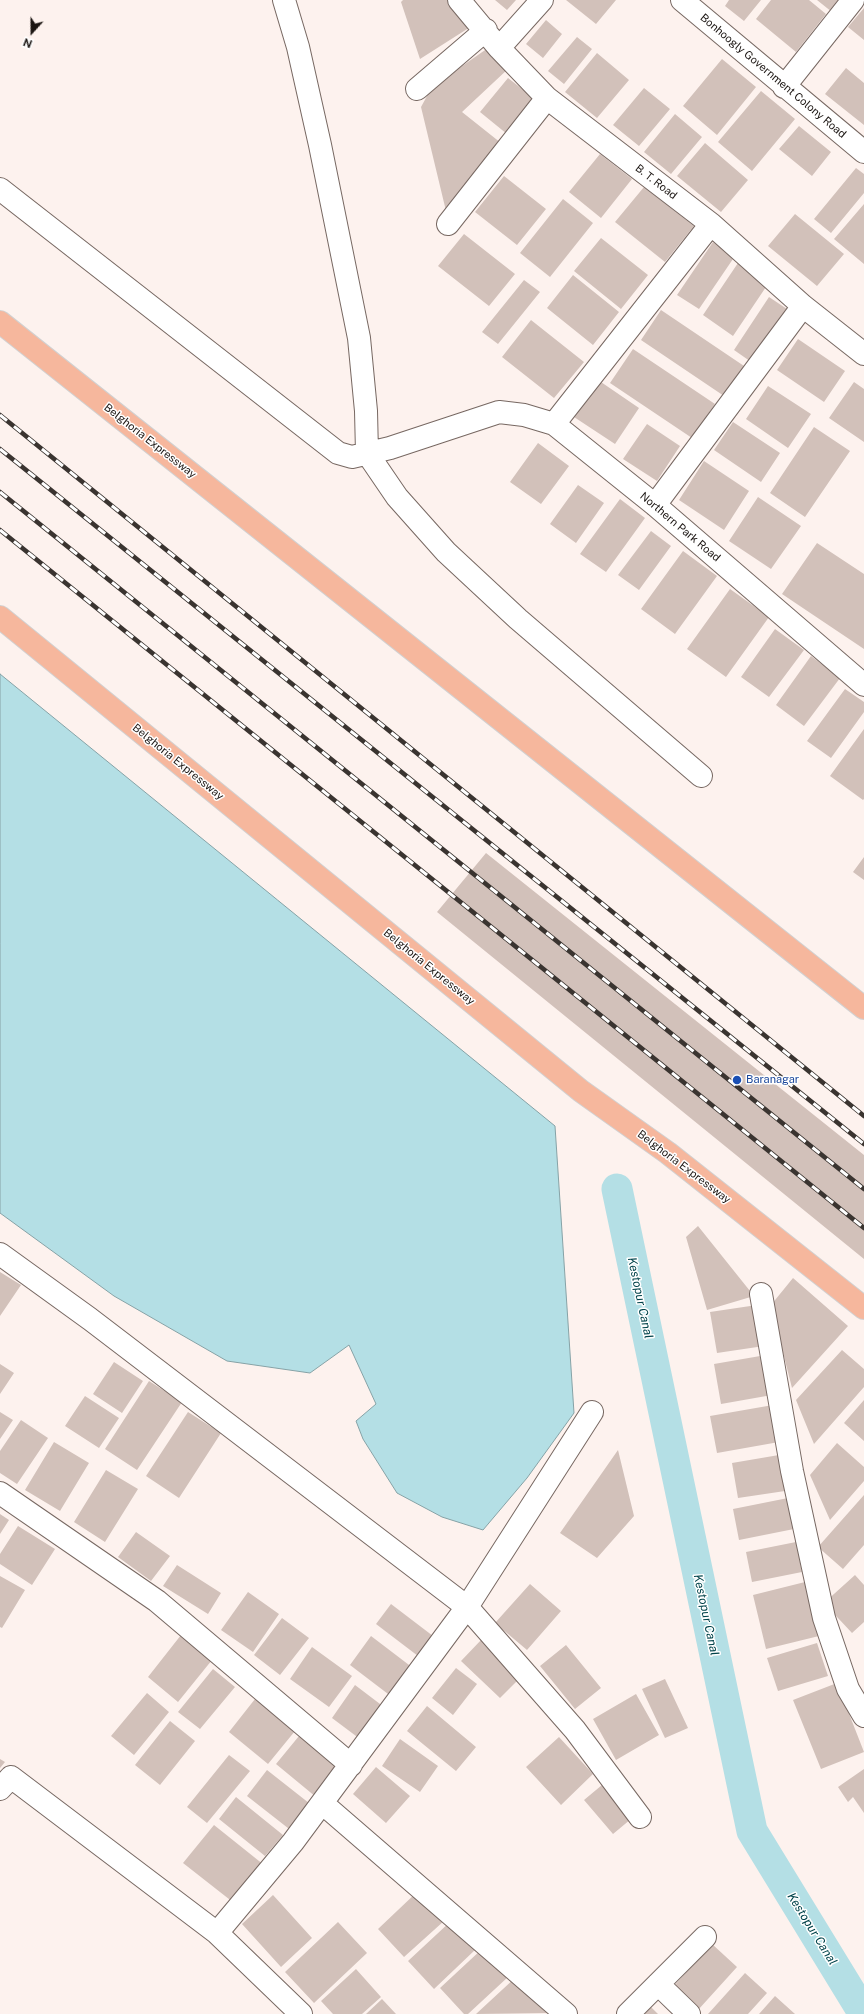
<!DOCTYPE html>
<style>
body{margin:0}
#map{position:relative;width:864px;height:2014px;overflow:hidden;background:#fdf2ee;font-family:"Public Sans",sans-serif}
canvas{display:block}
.north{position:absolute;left:12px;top:12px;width:40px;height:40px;-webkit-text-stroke:3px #fff;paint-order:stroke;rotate:201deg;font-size:11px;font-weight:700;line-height:16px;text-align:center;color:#1b1512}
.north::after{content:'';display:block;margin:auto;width:14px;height:18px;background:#1b1512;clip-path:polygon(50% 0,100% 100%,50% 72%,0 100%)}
</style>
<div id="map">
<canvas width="864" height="2014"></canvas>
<div class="north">N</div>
</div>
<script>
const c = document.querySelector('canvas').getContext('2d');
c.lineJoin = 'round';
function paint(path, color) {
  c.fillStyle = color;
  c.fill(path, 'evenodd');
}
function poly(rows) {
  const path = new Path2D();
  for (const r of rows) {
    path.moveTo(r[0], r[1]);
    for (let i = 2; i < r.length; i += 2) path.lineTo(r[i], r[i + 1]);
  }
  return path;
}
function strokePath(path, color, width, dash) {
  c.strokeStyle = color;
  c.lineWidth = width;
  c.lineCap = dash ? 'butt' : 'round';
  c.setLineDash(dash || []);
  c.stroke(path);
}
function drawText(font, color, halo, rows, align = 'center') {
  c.font = font + ' "Public Sans",sans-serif';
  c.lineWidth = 3;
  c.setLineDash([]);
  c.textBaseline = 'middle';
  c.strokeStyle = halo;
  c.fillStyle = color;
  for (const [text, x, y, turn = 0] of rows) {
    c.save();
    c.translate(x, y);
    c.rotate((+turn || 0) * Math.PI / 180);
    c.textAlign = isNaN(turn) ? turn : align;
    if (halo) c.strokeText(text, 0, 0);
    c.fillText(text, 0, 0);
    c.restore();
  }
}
const water = poly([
 [0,674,555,1126,574,1413,527,1478,483,1530,442,1517,397,1493,363,1439,356,1421,376,1404,349,1345,310,1373,227,1361,114,1296,0,1213,0,674]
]);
paint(water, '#b4dfe5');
strokePath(water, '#86a2a6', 1);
strokePath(poly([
 [617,1189,752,1831,864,2014]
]), '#b4dfe5', 31);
paint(poly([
 [403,0,451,0,475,24,420,59,401,2],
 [495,0,516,0,507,10],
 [566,0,616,0,596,24],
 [729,0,761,0,744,21,725,6],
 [771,0,809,0,826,14,796,52,756,19],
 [817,0,842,0,832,12],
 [864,8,864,40,848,27],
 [546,20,562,34,543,58,526,44],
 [577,37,592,49,564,84,548,71],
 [488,48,509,68,462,112,501,143,446,211,421,107,432,87],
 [597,53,629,80,597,118,565,92],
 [722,59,756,87,717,135,683,106],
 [846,68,864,83,864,125,825,94],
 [508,78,535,99,507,134,480,112],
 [644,88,670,109,639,146,613,125],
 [761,91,795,119,752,171,718,142],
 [675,114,702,137,671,174,644,152],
 [799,126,831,152,812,176,779,149],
 [705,143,748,180,721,212,677,176],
 [600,154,632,179,601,218,569,192],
 [856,168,864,174,864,193,831,233,814,219],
 [504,176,546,209,517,245,475,212],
 [644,187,694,226,665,262,615,222],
 [563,199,593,223,550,277,520,253],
 [864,204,864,264,834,239],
 [795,214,844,254,817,286,768,246],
 [464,234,515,274,489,306,438,266],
 [601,238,648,275,621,309,574,271],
 [713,242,735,256,699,309,677,295],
 [740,260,770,281,733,336,703,315],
 [573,275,619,312,593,345,547,308],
 [524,280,540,292,498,344,482,332],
 [769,297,793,313,757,366,734,350],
 [661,310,747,368,727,398,641,340],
 [531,320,584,362,554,398,502,357],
 [798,339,845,371,824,402,777,370],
 [633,349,715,404,692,438,610,383],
 [598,380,639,408,615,444,574,417],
 [854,382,864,389,864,442,829,418],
 [768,386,811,414,788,448,746,419],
 [733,422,780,453,761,482,714,450],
 [647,424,680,446,657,481,623,459],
 [814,427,850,451,805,517,770,493],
 [538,443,569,466,541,504,510,482],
 [704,461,749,491,724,530,679,500],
 [578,485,604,503,576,543,550,524],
 [758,497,801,526,771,569,729,541],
 [620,499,645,518,606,572,580,554],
 [651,531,671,546,639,590,618,575],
 [817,543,864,574,864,649,782,594],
 [683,551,717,576,675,634,641,609],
 [730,589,769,617,726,677,687,649],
 [775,629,804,650,769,697,741,677],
 [811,656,840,678,804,726,776,705],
 [845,689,864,702,864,712,831,758,807,741],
 [864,729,864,799,863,800,830,776],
 [486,853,864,1155,864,1259,437,912],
 [864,857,864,880,853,872],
 [698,1226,754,1296,707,1310,686,1237],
 [0,1272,21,1285,0,1316],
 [793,1278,848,1326,792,1388,771,1305],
 [757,1305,764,1346,717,1353,710,1312],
 [842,1350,864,1369,864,1387,814,1444,796,1400],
 [766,1355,772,1395,721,1404,714,1364],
 [114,1362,143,1381,122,1413,93,1394],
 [0,1364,14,1373,0,1394],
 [149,1381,182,1402,137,1470,105,1449],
 [85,1396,119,1418,99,1448,65,1426],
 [864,1400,864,1441,844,1423],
 [773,1405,779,1442,717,1453,710,1416],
 [0,1412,13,1420,0,1439],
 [188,1412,221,1433,179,1498,146,1476],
 [21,1420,48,1438,17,1484,0,1473,0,1451],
 [54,1442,89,1463,60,1511,25,1490],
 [837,1443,864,1467,864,1481,830,1520,810,1475],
 [618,1450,634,1516,597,1558,560,1533],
 [779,1455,785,1491,738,1498,732,1463],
 [106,1470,138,1489,105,1542,74,1522],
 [864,1495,864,1545,843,1569,818,1547],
 [788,1498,794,1529,739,1540,733,1509],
 [0,1514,9,1520,0,1534],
 [18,1526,55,1549,32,1585,0,1564,0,1554],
 [136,1532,170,1556,151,1581,118,1557],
 [796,1542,802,1572,752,1582,746,1552],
 [177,1565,221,1593,208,1614,163,1586],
 [855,1575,864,1585,864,1622,852,1633,824,1603],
 [0,1576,25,1590,2,1628,0,1627],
 [805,1582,819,1636,766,1649,753,1595],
 [530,1584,561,1611,527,1650,495,1623],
 [248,1592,279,1614,253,1652,221,1630],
 [391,1604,433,1636,418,1656,376,1624],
 [282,1618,309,1638,280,1675,254,1655],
 [181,1635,212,1660,178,1702,148,1677],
 [371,1636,413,1668,392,1697,350,1665],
 [482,1639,521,1677,500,1698,461,1661],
 [817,1643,828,1676,778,1691,767,1658],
 [566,1645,601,1688,575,1709,540,1666],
 [312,1647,352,1676,329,1707,290,1679],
 [456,1668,477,1684,453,1715,432,1698],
 [213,1669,235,1687,200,1729,178,1712],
 [665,1679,688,1728,665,1738,642,1689],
 [837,1683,864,1752,821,1769,793,1700],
 [355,1685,384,1707,360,1739,332,1718],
 [147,1693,169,1712,134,1755,111,1736],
 [636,1694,659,1735,616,1760,593,1719],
 [255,1699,295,1731,268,1764,229,1732],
 [427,1706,476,1747,456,1771,407,1731],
 [170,1721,195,1741,160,1785,135,1765],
 [299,1736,338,1768,316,1797,276,1764],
 [559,1737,593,1774,561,1805,526,1767],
 [400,1739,438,1766,420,1792,382,1766],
 [229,1755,250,1771,207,1823,187,1807],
 [0,1759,5,1762,0,1768],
 [376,1767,410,1796,386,1823,353,1794],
 [864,1769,864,1813,853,1797,848,1802,838,1787],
 [267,1770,314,1807,293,1832,247,1796],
 [602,1785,631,1819,613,1834,584,1800],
 [236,1797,283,1835,265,1856,219,1819],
 [214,1825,264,1865,234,1903,183,1863],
 [417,1892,444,1921,404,1957,378,1929],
 [273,1895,312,1938,281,1967,242,1924],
 [451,1921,476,1949,434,1989,408,1961],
 [338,1922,367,1953,314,2003,285,1972],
 [712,1944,737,1967,698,2010,673,1987],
 [482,1949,508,1977,468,2014,464,2014,440,1988],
 [356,1969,381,1997,362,2014,333,2014,321,2001],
 [745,1973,767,1993,748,2014,708,2014],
 [516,1977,549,2013,476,2014],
 [775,1996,795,2014,759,2014],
 [382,1999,396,2014,366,2014],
 [648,2004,658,2014,639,2014]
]), '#d2c1ba');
const street = poly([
 [284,0,298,47,320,145,359,338,366,411,367,453,397,497,446,552,518,619,701,776],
 [459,0,499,48,547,98,711,224,803,306,864,354],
 [682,0,864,152],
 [499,48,542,0],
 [784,87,853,0],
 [417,89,486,30],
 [0,189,338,453,352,457,390,448,499,412,524,415,554,424,655,505,864,685],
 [448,224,547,98],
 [554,424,711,224],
 [655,505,803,306],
 [0,1254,90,1319,467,1607,592,1412],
 [761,1294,792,1471,824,1618,848,1689,864,1716],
 [0,1493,157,1601,351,1765],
 [0,1789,11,1777,217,1933,293,1842,467,1607,575,1730,640,1817],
 [322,1803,566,2014],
 [217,1933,301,2014],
 [658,1984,689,2014],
 [628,2014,705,1937]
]);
const highway = poly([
 [0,322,864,1008],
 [0,617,581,1091,668,1153,864,1308]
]);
strokePath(street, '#776862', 24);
strokePath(highway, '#d1d0d0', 24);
strokePath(street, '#fff', 22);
strokePath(highway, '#f6b79d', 22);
const rail = poly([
 [0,415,864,1116],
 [0,449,864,1144],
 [0,492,864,1189],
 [0,530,864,1228]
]);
strokePath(rail, '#3a3430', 4.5);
strokePath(rail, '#fff', 3, [9]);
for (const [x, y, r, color] of [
 [737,1080,5,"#1a4fb4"]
]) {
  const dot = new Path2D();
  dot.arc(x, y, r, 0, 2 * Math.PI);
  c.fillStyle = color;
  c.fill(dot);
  strokePath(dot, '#fff', 1.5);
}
drawText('11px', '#1b1512', '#fff', [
 ["Bonhoogly Government Colony Road",773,76,40],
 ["B. T. Road",656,182,38],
 ["Belghoria Expressway",150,441,38],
 ["Northern Park Road",680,527,40],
 ["Belghoria Expressway",178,762,39],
 ["Belghoria Expressway",429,967,39],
 ["Belghoria Expressway",684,1167,37]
]);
drawText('11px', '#164399', '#fff', [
 ["Baranagar",746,1080]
], 'left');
drawText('italic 12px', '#00434a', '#fff', [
 ["Kestopur Canal",640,1298,78],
 ["Kestopur Canal",706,1615,78],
 ["Kestopur Canal",812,1929,58]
]);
</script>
